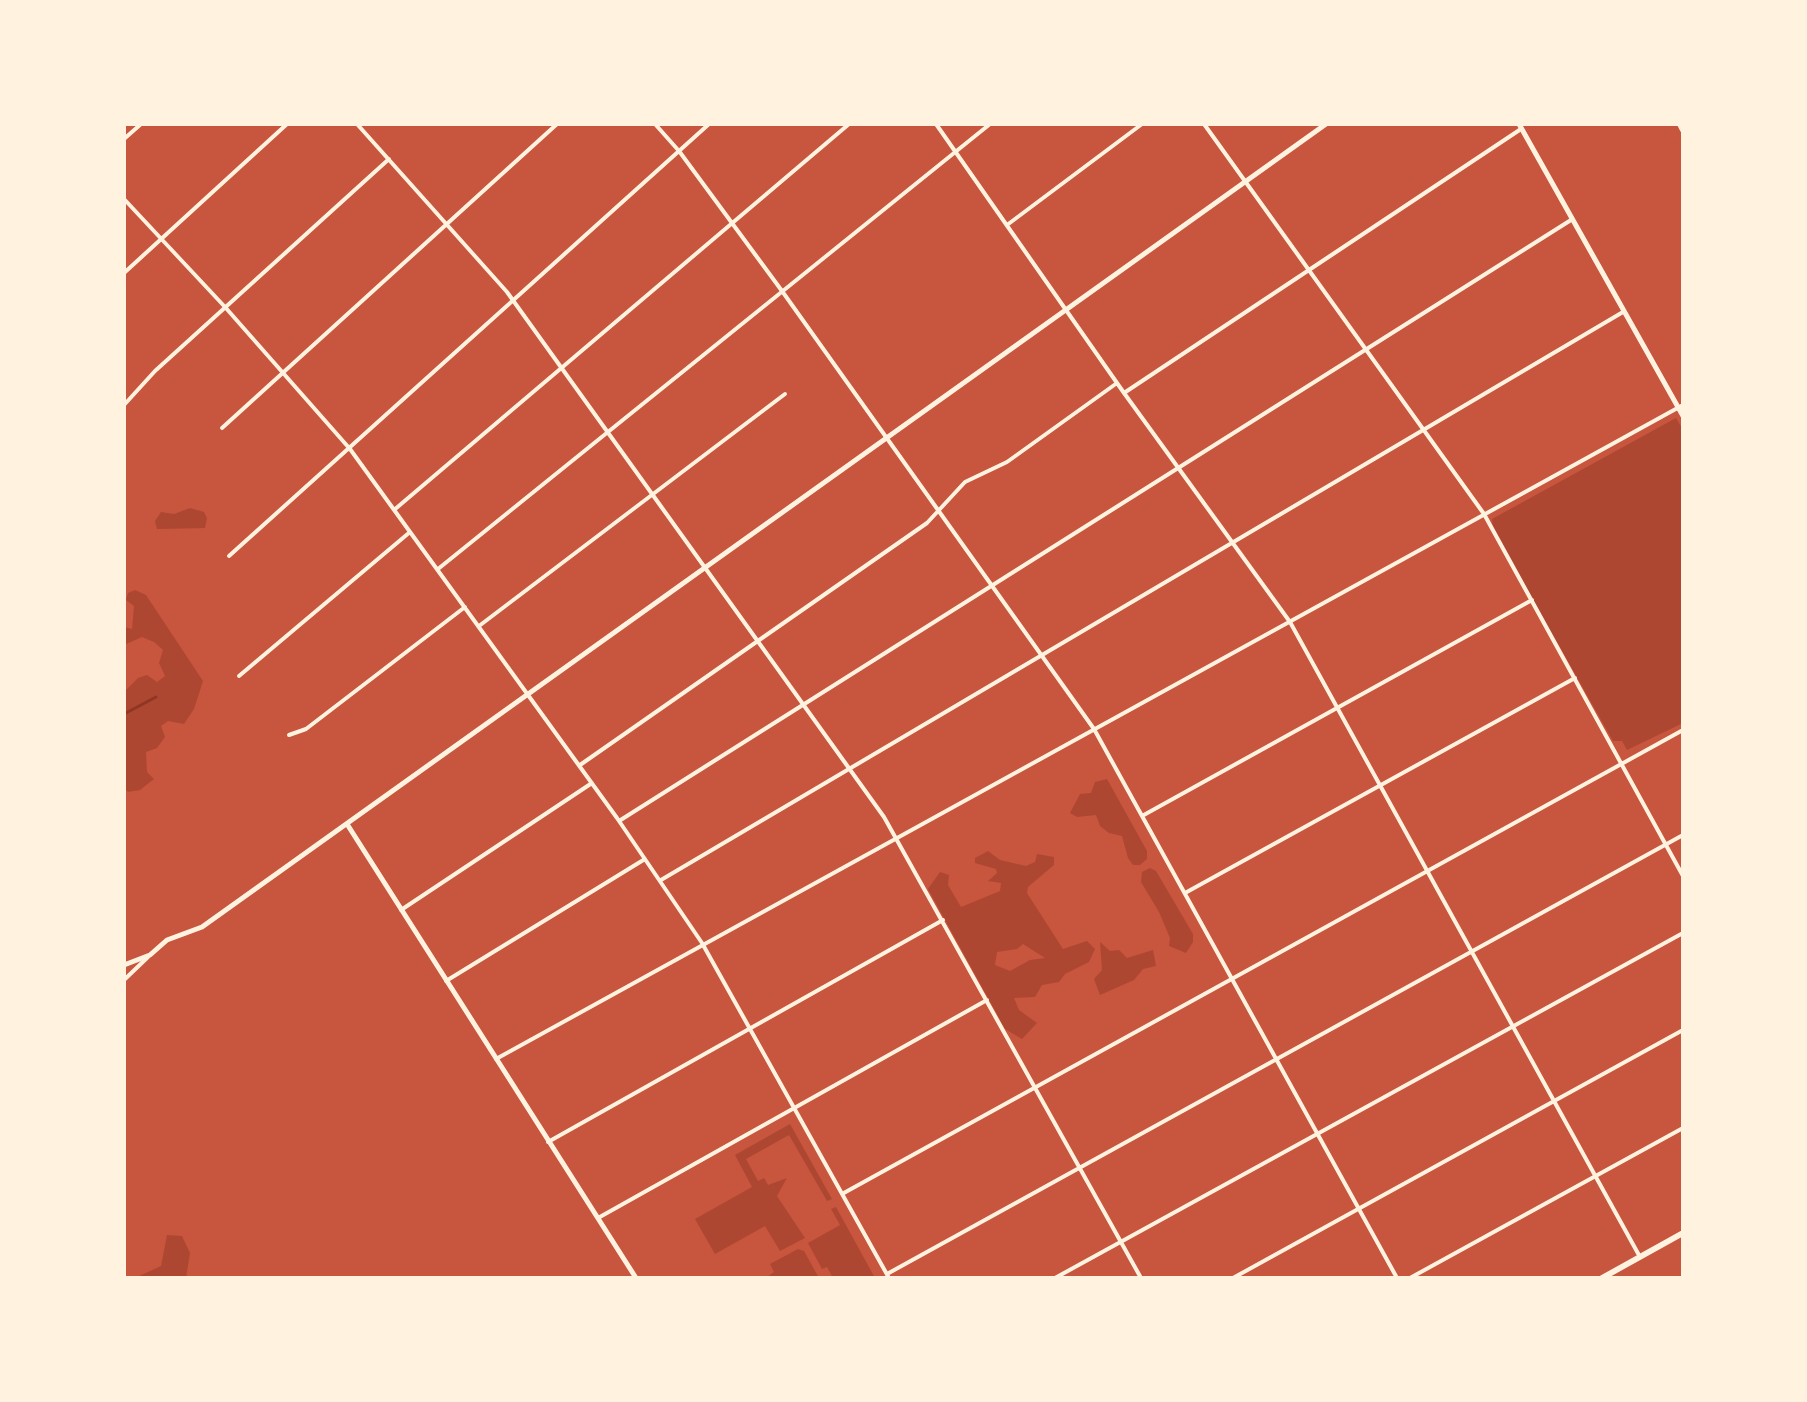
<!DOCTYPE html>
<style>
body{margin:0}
#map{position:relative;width:1807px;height:1402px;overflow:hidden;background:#c8553d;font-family:Inter,sans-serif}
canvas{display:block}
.frame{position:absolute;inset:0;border:126px solid #fff3e0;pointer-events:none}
</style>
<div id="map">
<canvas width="1807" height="1402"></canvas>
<div class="frame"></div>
</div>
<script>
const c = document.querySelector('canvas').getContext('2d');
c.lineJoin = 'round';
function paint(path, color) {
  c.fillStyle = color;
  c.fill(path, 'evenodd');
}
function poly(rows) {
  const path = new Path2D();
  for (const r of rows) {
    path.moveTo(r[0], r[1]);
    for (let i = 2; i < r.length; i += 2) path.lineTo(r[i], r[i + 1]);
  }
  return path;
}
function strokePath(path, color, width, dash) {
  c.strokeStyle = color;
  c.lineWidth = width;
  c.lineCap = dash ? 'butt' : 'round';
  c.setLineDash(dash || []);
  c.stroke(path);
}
paint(poly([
 [1676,418,1683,430,1683,723,1627,750,1622,741,1613,741,1493,529,1492,519],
 [190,508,204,512,207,518,205,528,157,529,155,521,161,512,174,514],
 [135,590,146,595,203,681,194,709,184,724,168,721,161,726,165,737,157,748,146,752,147,772,154,779,140,790,128,792,124,788,124,692,138,678,147,675,157,682,165,676,159,663,163,650,154,642,142,637,124,645,124,627,132,629,134,606,126,600,128,593],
 [1107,779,1147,851,1147,859,1140,865,1133,865,1128,858,1122,836,1109,833,1100,826,1096,815,1077,817,1070,813,1080,794,1091,793,1095,782],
 [988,851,1000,860,1026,866,1035,862,1037,854,1054,857,1054,865,1028,887,1027,893,1063,949,1087,941,1095,949,1089,962,1065,974,1059,982,1042,985,1035,997,1014,998,1019,1010,1037,1023,1022,1039,1005,1029,928,889,940,872,949,875,948,885,961,907,1000,891,1001,883,988,881,997,873,996,869,975,863,975,858],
 [1023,944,1045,958,1030,960,1010,971,995,965,997,952,1017,949],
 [1150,868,1156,871,1193,934,1193,942,1186,953,1169,946,1170,938,1159,912,1141,882,1142,872],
 [1100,942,1110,951,1119,950,1127,958,1153,950,1156,966,1143,969,1134,980,1100,995,1094,979,1102,970],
 [790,1124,832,1199,827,1201,789,1135,746,1159,758,1181,764,1178,768,1185,787,1178,777,1196,805,1238,780,1251,765,1226,715,1254,695,1219,752,1187,735,1155],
 [836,1207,875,1278,833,1278,827,1267,822,1269,808,1243,840,1225,831,1209],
 [167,1235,182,1236,190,1253,186,1278,135,1278,161,1266],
 [798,1249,804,1251,819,1278,766,1278,774,1272,770,1264]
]), '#ae4732');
strokePath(poly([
 [124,714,156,697]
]), '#8f3625', 3);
strokePath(poly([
 [357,124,507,292,884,817,1141,1278],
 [655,124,679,151,782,291,1094,729,1397,1278],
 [936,124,1124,393,1290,622,1640,1257],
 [1204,124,1484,514,1683,876],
 [124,139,141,124],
 [124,199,225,307,350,449,617,818,702,943,889,1278],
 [1007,225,1142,124],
 [124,273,287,124],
 [1124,393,1521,129],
 [124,405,155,371,389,159],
 [222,428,557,124],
 [394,510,849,124],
 [229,556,709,124],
 [438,569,990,124],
 [479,626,785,394],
 [239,676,410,532],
 [289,735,306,729,465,607],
 [580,765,927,523,965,482,1007,462,1117,383],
 [1142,816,1532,600],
 [619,821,1571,220],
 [661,880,1623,312],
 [1185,893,1575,678],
 [401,910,592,783],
 [124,980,148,957],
 [446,981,645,859],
 [496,1059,1683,405],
 [548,1142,943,920],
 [842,1194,1683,730],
 [598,1218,987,1000],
 [887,1274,1683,835],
 [1055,1278,1683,933],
 [1233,1278,1683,1030],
 [1410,1278,1683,1128]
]), '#fff3e0', 4);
strokePath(poly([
 [1519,124,1683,416],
 [347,824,636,1278],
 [124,965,150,955,167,940,202,927,1326,124]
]), '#fff3e0', 5);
strokePath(poly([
 [1680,124,1683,130],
 [1602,1278,1683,1233]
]), '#fff3e0', 6);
</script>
